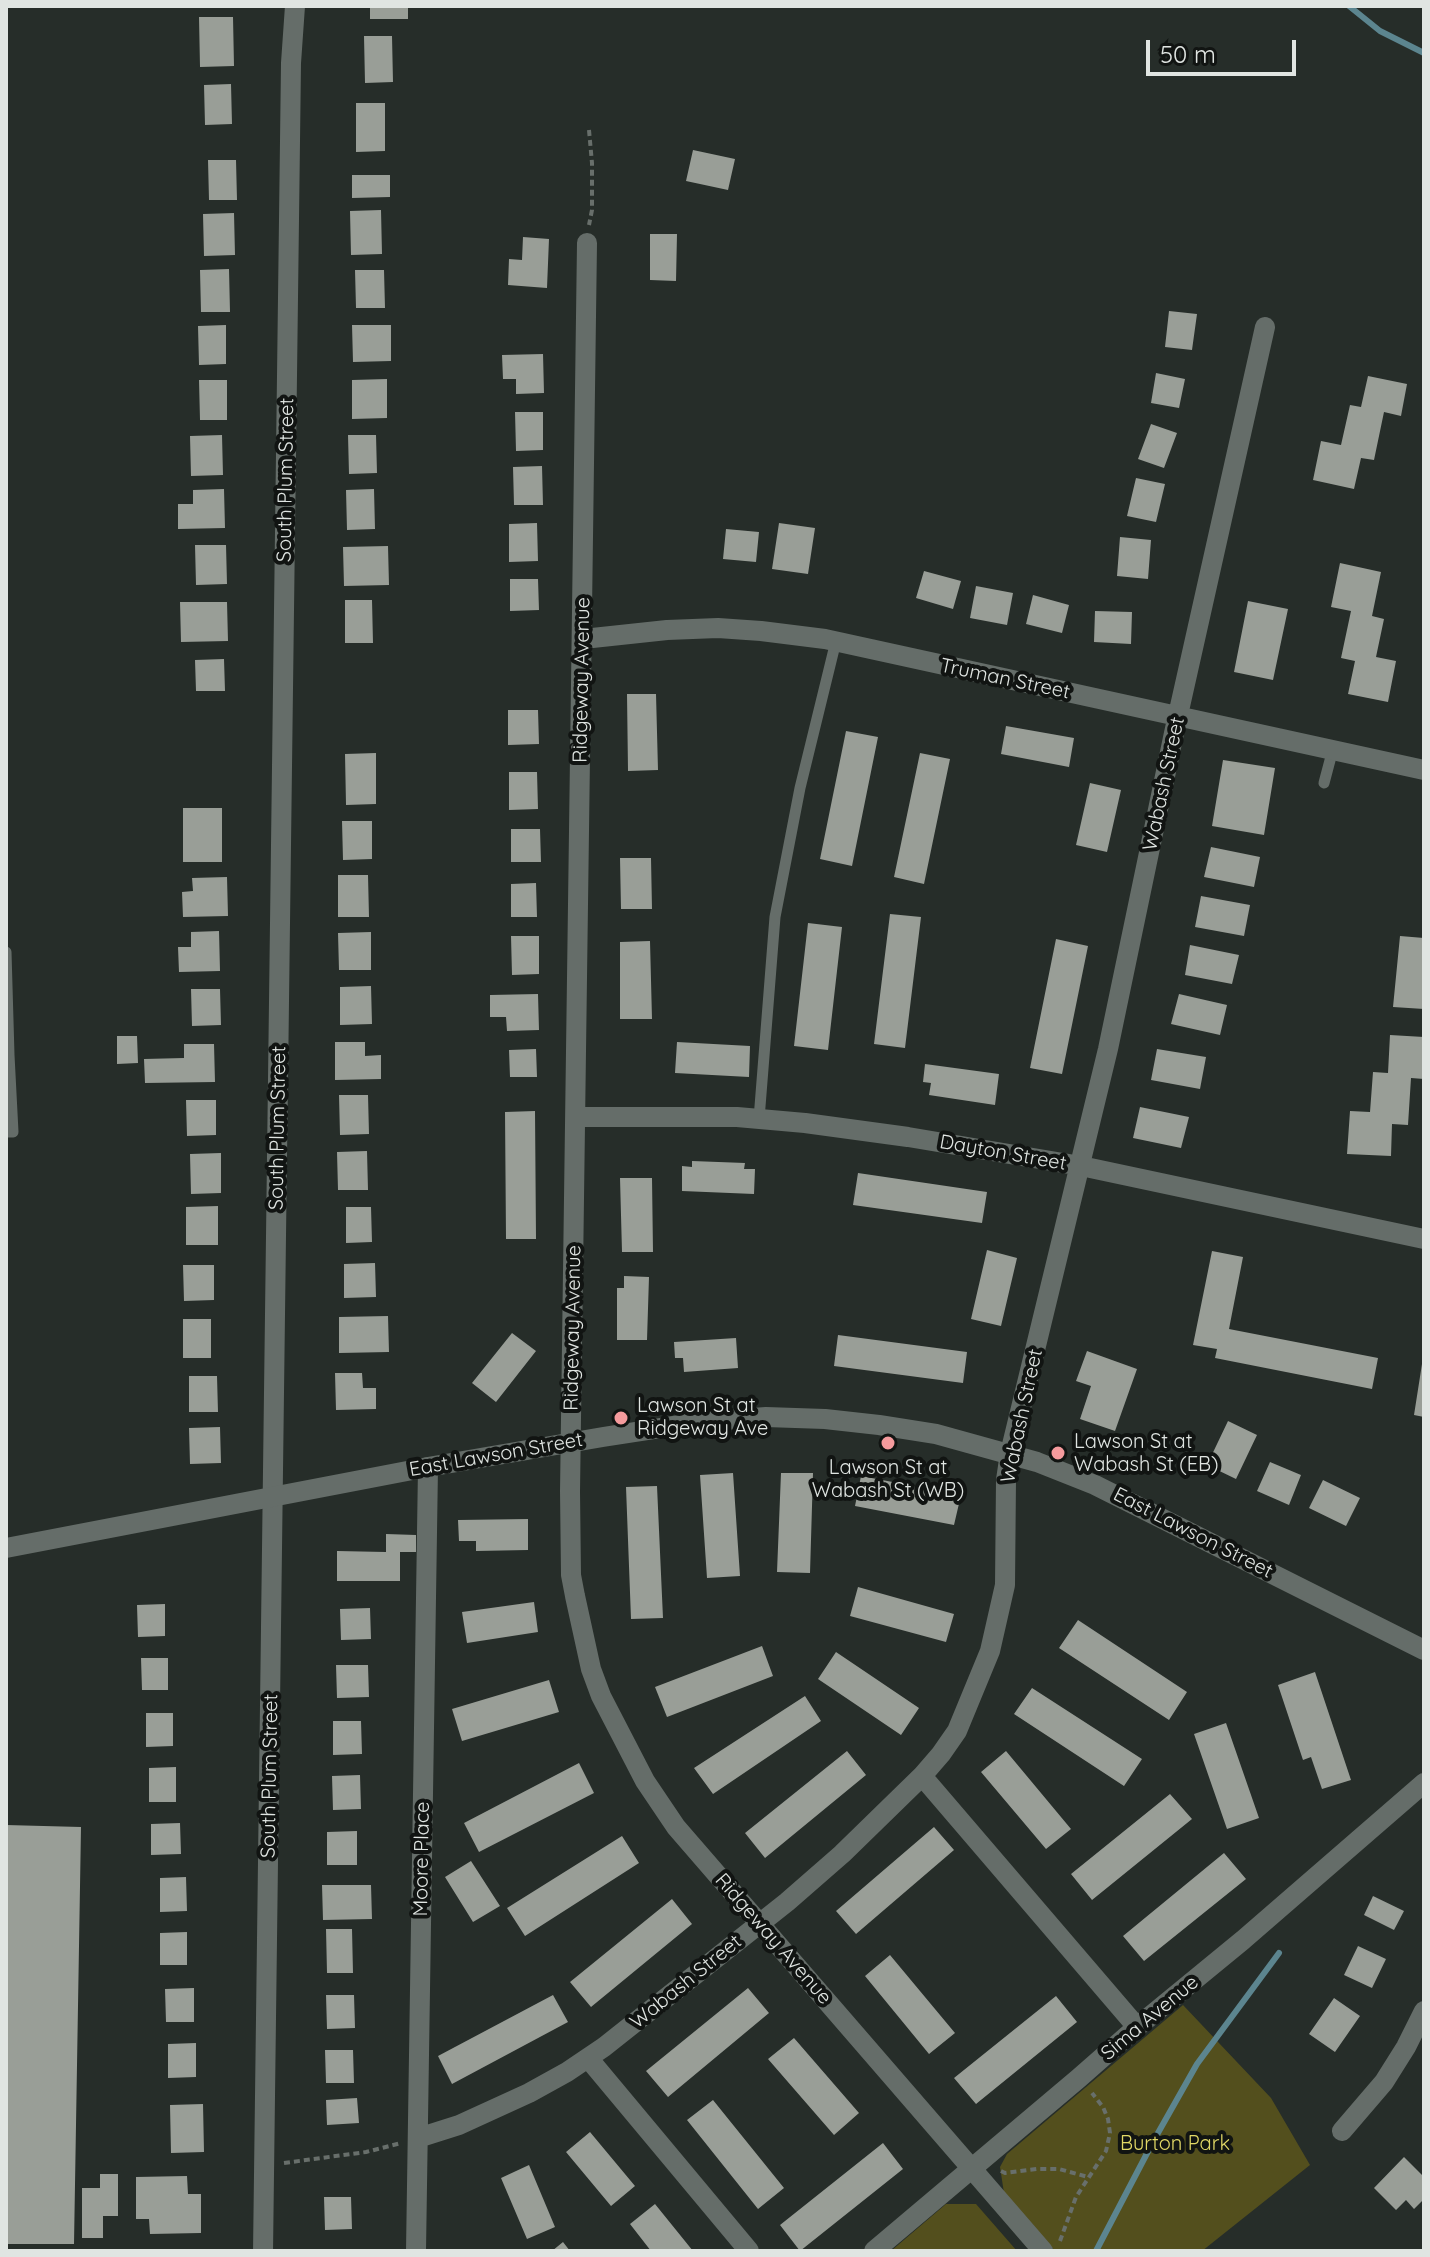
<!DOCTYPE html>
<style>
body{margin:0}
#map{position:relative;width:1430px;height:2257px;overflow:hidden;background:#262d29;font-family:Quicksand,sans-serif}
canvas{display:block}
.frame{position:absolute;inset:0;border:8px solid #e0e5e2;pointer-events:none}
.scale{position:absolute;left:1146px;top:40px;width:150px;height:36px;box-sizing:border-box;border:4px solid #e0e5e2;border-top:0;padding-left:10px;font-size:24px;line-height:28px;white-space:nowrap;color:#e0e5e2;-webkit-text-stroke:6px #111412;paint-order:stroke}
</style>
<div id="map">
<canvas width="1430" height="2257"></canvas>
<div class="frame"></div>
<div class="scale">50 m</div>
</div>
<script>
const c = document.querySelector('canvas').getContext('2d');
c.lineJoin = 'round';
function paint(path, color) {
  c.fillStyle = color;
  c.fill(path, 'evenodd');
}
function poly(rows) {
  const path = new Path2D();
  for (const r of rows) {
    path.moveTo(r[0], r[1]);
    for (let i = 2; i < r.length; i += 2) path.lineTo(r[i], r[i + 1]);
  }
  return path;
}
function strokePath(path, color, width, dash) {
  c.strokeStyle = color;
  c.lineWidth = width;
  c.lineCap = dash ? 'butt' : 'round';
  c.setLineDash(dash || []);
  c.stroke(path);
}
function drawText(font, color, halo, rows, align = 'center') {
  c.font = font + ' Quicksand,sans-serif';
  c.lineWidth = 8;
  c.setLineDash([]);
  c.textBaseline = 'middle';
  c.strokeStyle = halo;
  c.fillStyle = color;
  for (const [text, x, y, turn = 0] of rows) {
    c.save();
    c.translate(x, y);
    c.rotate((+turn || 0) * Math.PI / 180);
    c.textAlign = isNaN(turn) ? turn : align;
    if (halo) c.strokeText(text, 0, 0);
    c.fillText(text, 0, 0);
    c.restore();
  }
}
paint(poly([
 [1183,2005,1271,2098,1310,2165,1202,2251,1055,2251,1004,2193,1000,2167,1007,2154],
 [946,2204,976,2204,1017,2251,891,2251]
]), '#534f1d');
strokePath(poly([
 [1349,6,1380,31,1424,53],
 [1096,2251,1154,2140,1197,2064,1279,1953]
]), '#5c858f', 6);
paint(poly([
 [370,6,408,6,408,19,370,19],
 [199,17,233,17,234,66,200,67],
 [364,36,392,36,393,82,365,83],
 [231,84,232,124,205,125,204,85],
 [356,103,385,103,385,151,356,152],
 [693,150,735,159,728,190,686,181],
 [208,160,236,160,237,200,209,200],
 [352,175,390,175,390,197,352,198],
 [381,210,382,254,351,255,350,211],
 [234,213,235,255,204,256,203,214],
 [650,234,677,234,676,281,650,280],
 [523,237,549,239,547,288,508,285,509,259,522,260],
 [229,269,230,312,201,312,200,270],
 [355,270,384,270,385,308,356,308],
 [1169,311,1197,314,1192,350,1165,347],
 [226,325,226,364,199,365,198,326],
 [352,325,391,325,391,361,353,362],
 [543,354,544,393,516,394,516,379,503,379,502,355],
 [1156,373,1185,379,1179,408,1151,403],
 [1368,376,1407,384,1401,416,1384,412,1374,460,1361,458,1354,489,1313,480,1321,441,1341,445,1350,405,1361,407],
 [387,379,387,418,352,419,352,380],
 [199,380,227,380,227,420,200,420],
 [515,412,543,412,543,450,516,451],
 [1151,424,1177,433,1164,468,1138,459],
 [222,435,223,475,191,476,190,436],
 [348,435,376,435,377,473,349,474],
 [542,466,543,505,514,505,513,467],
 [1136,478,1165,484,1156,522,1127,516],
 [224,489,225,528,178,529,178,504,193,504,193,490],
 [374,489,375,529,347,530,346,490],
 [537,523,538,561,509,562,509,524],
 [779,523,815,528,808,574,772,569],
 [726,529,759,532,756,562,723,559],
 [1120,537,1151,540,1148,579,1117,576],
 [195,545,226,545,227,584,196,585],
 [388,546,389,585,344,586,343,547],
 [1340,563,1381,572,1372,616,1384,619,1376,657,1396,661,1388,702,1348,694,1355,661,1341,658,1351,611,1331,607],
 [924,571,961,581,953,609,916,598],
 [510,579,538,579,539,610,510,611],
 [976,586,1013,593,1007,625,970,618],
 [1033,595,1069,605,1062,633,1026,624],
 [345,600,372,600,373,643,345,643],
 [1248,601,1288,609,1273,680,1234,672],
 [180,602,227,602,228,641,181,642],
 [1095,611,1132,612,1131,644,1094,642],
 [224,659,225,691,196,691,195,660],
 [627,694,656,694,658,770,628,771],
 [508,710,538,710,539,744,508,745],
 [1006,726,1074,738,1069,767,1001,754],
 [846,731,878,737,852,866,820,859],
 [376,753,376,804,346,805,345,754],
 [920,753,950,759,924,884,894,877],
 [1223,760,1275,768,1264,835,1212,826],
 [509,772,537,772,538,809,509,810],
 [1090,783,1121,790,1107,852,1076,845],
 [183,808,222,808,222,862,183,862],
 [342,821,372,821,372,859,343,860],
 [511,829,540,829,541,862,511,862],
 [1211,847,1260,857,1254,887,1204,877],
 [620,858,651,858,652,909,621,909],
 [338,875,368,875,369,917,338,917],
 [227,877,228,916,183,917,182,892,193,891,192,878],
 [536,883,537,917,511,917,511,884],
 [1201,896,1250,905,1244,936,1195,927],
 [890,914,921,917,905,1048,874,1044],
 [808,923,842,927,828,1050,794,1046],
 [219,931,220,971,179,972,178,947,191,947,191,932],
 [371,932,371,970,339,970,338,933],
 [511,936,539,936,539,974,512,975],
 [1400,936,1424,938,1424,1009,1393,1007],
 [1056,939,1088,946,1062,1074,1030,1068],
 [650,941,652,1019,620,1019,620,942],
 [1190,945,1239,955,1232,984,1185,975],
 [371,986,372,1024,340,1025,340,987],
 [191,989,220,989,221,1025,192,1026],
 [538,994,539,1030,507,1031,506,1017,490,1017,490,995],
 [1179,994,1227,1005,1220,1035,1171,1024],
 [1390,1035,1424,1037,1424,1079,1411,1078,1408,1125,1392,1124,1391,1156,1347,1154,1350,1111,1370,1112,1373,1072,1388,1073],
 [117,1036,137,1036,138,1063,117,1064],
 [335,1042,365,1042,365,1056,381,1055,381,1079,335,1080],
 [677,1042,750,1046,749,1077,675,1073],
 [184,1044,214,1044,215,1082,145,1083,144,1059,184,1058],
 [536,1049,537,1077,510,1077,509,1050],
 [1157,1049,1206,1057,1200,1089,1151,1080],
 [925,1064,999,1074,995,1105,929,1095,931,1083,923,1082],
 [339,1095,368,1095,369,1134,340,1135],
 [186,1100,216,1100,216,1135,187,1136],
 [1140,1107,1189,1117,1181,1148,1133,1138],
 [535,1111,536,1239,506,1239,505,1112],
 [367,1151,368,1190,338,1190,337,1152],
 [221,1153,221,1193,191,1194,190,1154],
 [692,1161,745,1163,744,1169,755,1169,754,1194,682,1191,682,1166,692,1167],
 [858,1173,987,1192,982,1223,853,1205],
 [620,1178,652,1178,653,1252,622,1252],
 [218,1206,218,1245,186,1245,186,1207],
 [346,1207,371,1207,372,1242,346,1243],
 [987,1250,1017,1258,1001,1326,971,1319],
 [1212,1251,1243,1257,1229,1329,1378,1358,1372,1389,1215,1358,1217,1349,1193,1345],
 [375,1263,376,1297,344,1298,344,1264],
 [183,1265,214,1265,214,1300,184,1301],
 [624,1276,649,1277,647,1340,617,1340,617,1288,624,1288],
 [388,1316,389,1352,339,1353,339,1317],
 [183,1319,211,1319,211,1358,183,1358],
 [512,1333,536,1351,496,1402,472,1383],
 [838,1335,967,1352,963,1383,834,1366],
 [736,1338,738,1368,684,1372,683,1358,675,1358,674,1342],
 [1087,1351,1137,1369,1115,1431,1080,1419,1091,1386,1076,1381],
 [1422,1364,1424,1364,1424,1417,1414,1415],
 [335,1373,362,1373,363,1388,376,1388,376,1409,336,1410],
 [189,1376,217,1376,218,1412,189,1412],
 [1228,1421,1257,1435,1236,1479,1207,1465],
 [220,1427,221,1463,190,1464,189,1428],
 [1270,1462,1301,1475,1289,1505,1257,1491],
 [733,1473,740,1576,707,1578,700,1475],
 [781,1473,813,1473,810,1573,777,1572],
 [861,1476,961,1495,954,1525,855,1506],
 [1323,1480,1360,1498,1346,1526,1309,1508],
 [657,1486,663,1618,631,1619,626,1487],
 [528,1519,528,1550,476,1551,476,1541,459,1541,458,1520],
 [386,1534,416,1535,416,1552,400,1552,400,1581,337,1581,337,1551,386,1552],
 [858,1587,954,1614,946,1642,850,1616],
 [534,1602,538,1632,467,1643,462,1612],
 [165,1604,165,1636,138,1637,137,1605],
 [370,1608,371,1639,341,1640,340,1609],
 [1078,1620,1187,1692,1169,1720,1059,1648],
 [762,1646,773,1676,667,1717,655,1687],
 [836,1652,919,1708,901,1735,818,1679],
 [141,1658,168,1658,168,1690,142,1690],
 [336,1665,368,1665,369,1697,337,1698],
 [1315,1672,1351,1780,1322,1789,1311,1757,1303,1760,1278,1685],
 [549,1680,559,1712,462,1741,452,1709],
 [1032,1688,1142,1759,1124,1786,1014,1714],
 [805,1696,821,1721,713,1794,694,1768],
 [146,1713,173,1713,173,1746,146,1747],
 [333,1721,361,1721,362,1754,333,1755],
 [1226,1723,1259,1818,1227,1829,1194,1734],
 [847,1751,866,1775,765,1858,745,1833],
 [1006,1751,1071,1829,1046,1849,981,1772],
 [579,1763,594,1793,479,1852,464,1823],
 [176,1767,176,1802,149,1802,149,1768],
 [360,1775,361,1809,333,1810,332,1776],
 [1170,1794,1192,1819,1092,1900,1071,1874],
 [180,1823,181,1854,151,1855,151,1824],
 [6,1825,81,1827,74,2244,6,2244],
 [934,1827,954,1850,856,1934,836,1911],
 [357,1831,357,1865,327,1865,327,1832],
 [622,1836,639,1863,525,1936,507,1908],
 [1224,1853,1246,1879,1144,1961,1123,1936],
 [471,1861,500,1906,473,1922,445,1877],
 [186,1877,187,1911,160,1912,160,1878],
 [322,1885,371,1885,372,1919,323,1920],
 [1373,1896,1404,1911,1394,1930,1364,1915],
 [672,1899,692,1924,591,2007,570,1982],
 [326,1929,352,1929,353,1973,327,1973],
 [187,1932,187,1965,160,1965,160,1933],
 [1358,1946,1386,1959,1372,1988,1344,1975],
 [890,1955,955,2033,929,2054,865,1976],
 [194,1988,194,2022,166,2022,165,1989],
 [748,1988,769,2013,668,2097,646,2071],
 [326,1995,354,1995,355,2028,327,2029],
 [553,1995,568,2022,452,2084,438,2056],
 [1056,1996,1077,2022,976,2104,954,2078],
 [1334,1998,1360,2016,1335,2052,1309,2034],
 [794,2038,859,2113,834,2135,768,2059],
 [196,2043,196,2077,168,2078,168,2044],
 [325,2050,353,2050,354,2083,326,2083],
 [357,2098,359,2123,327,2125,326,2100],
 [713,2100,784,2188,758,2209,687,2120],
 [203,2104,204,2152,171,2153,170,2105],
 [590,2132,635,2186,611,2206,566,2152],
 [883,2143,903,2169,800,2251,780,2225],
 [1404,2157,1424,2177,1424,2199,1414,2209,1406,2200,1396,2210,1374,2188],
 [529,2165,555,2227,527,2239,501,2178],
 [100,2174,118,2174,118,2216,103,2216,103,2238,82,2238,82,2188,100,2188],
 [187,2176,188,2194,201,2194,201,2233,150,2234,149,2219,136,2219,136,2177],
 [324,2197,351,2197,352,2229,325,2230],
 [655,2204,693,2251,651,2251,630,2224],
 [563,2242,570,2251,552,2251]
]), '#999e97');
strokePath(poly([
 [589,130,592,163,592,210,589,225],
 [284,2163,366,2152,401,2143],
 [1001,2171,1005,2173,1037,2169,1059,2169,1088,2177],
 [1060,2241,1076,2197,1106,2151,1110,2133,1108,2119,1103,2107,1092,2093]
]), '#686f6b', 4, [6, 4]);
strokePath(poly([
 [1324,783,1333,749],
 [6,952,9,1055],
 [6,1055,9,1055,13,1132,6,1132],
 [759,1119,775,917,800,788,836,641]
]), '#656d69', 11);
strokePath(poly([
 [587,243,570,1491,571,1575,575,1596,591,1669,601,1696,645,1781,676,1827,1043,2251],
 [583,639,667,630,718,628,761,631,825,639,1424,770],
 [576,1117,737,1117,805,1123,908,1137,1081,1166,1424,1239],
 [922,1776,1137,2027],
 [588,2058,749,2251],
 [1342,2131,1384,2082,1406,2047,1424,2011],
 [418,2138,459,2125,529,2093,567,2072,604,2047,787,1902,842,1854,922,1776,941,1754,957,1731,990,1651,1005,1585,1006,1480,1010,1453,1108,1049,1174,733,1265,327],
 [263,2251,291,63,295,6],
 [416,2251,428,1467],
 [874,2251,1079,2078,1137,2027,1243,1940,1424,1783]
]), '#656d69', 20);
strokePath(poly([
 [6,1548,428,1467,603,1437,699,1422,766,1417,825,1419,879,1425,936,1434,1037,1462,1095,1485,1424,1650]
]), '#656d69', 20);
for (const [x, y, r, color] of [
 [621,1418,8,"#f59b9d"],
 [888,1443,8,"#f59b9d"],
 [1058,1453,8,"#f59b9d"]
]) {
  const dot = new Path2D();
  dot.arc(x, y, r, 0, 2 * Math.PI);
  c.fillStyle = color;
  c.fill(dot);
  strokePath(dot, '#111412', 3);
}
drawText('20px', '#e0e5e2', '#111412', [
 ["South Plum Street",286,480,-89],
 ["Truman Street",1005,679,12],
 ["Ridgeway Avenue",582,680,-89],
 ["Wabash Street",1164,784,-78],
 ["South Plum Street",278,1128,-89],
 ["Dayton Street",1003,1153,10],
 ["Ridgeway Avenue",573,1328,-89],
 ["Wabash Street",1022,1416,-78],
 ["East Lawson Street",496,1455,-10],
 ["East Lawson Street",1193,1533,27],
 ["South Plum Street",270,1776,-89],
 ["Moore Place",422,1859,-89],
 ["Ridgeway Avenue",773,1939,49],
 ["Wabash Street",686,1982,-39],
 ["Sima Avenue",1150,2018,-40]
]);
drawText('20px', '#e0e5e2', '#111412', [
 ["Lawson St at",637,1406],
 ["Ridgeway Ave",637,1429],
 ["Lawson St at",1074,1442],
 ["Wabash St (EB)",1074,1465],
 ["Lawson St at",888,1468,"center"],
 ["Wabash St (WB)",888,1491,"center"]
], 'left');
drawText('20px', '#e1d866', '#111412', [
 ["Burton Park",1175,2144]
]);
</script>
